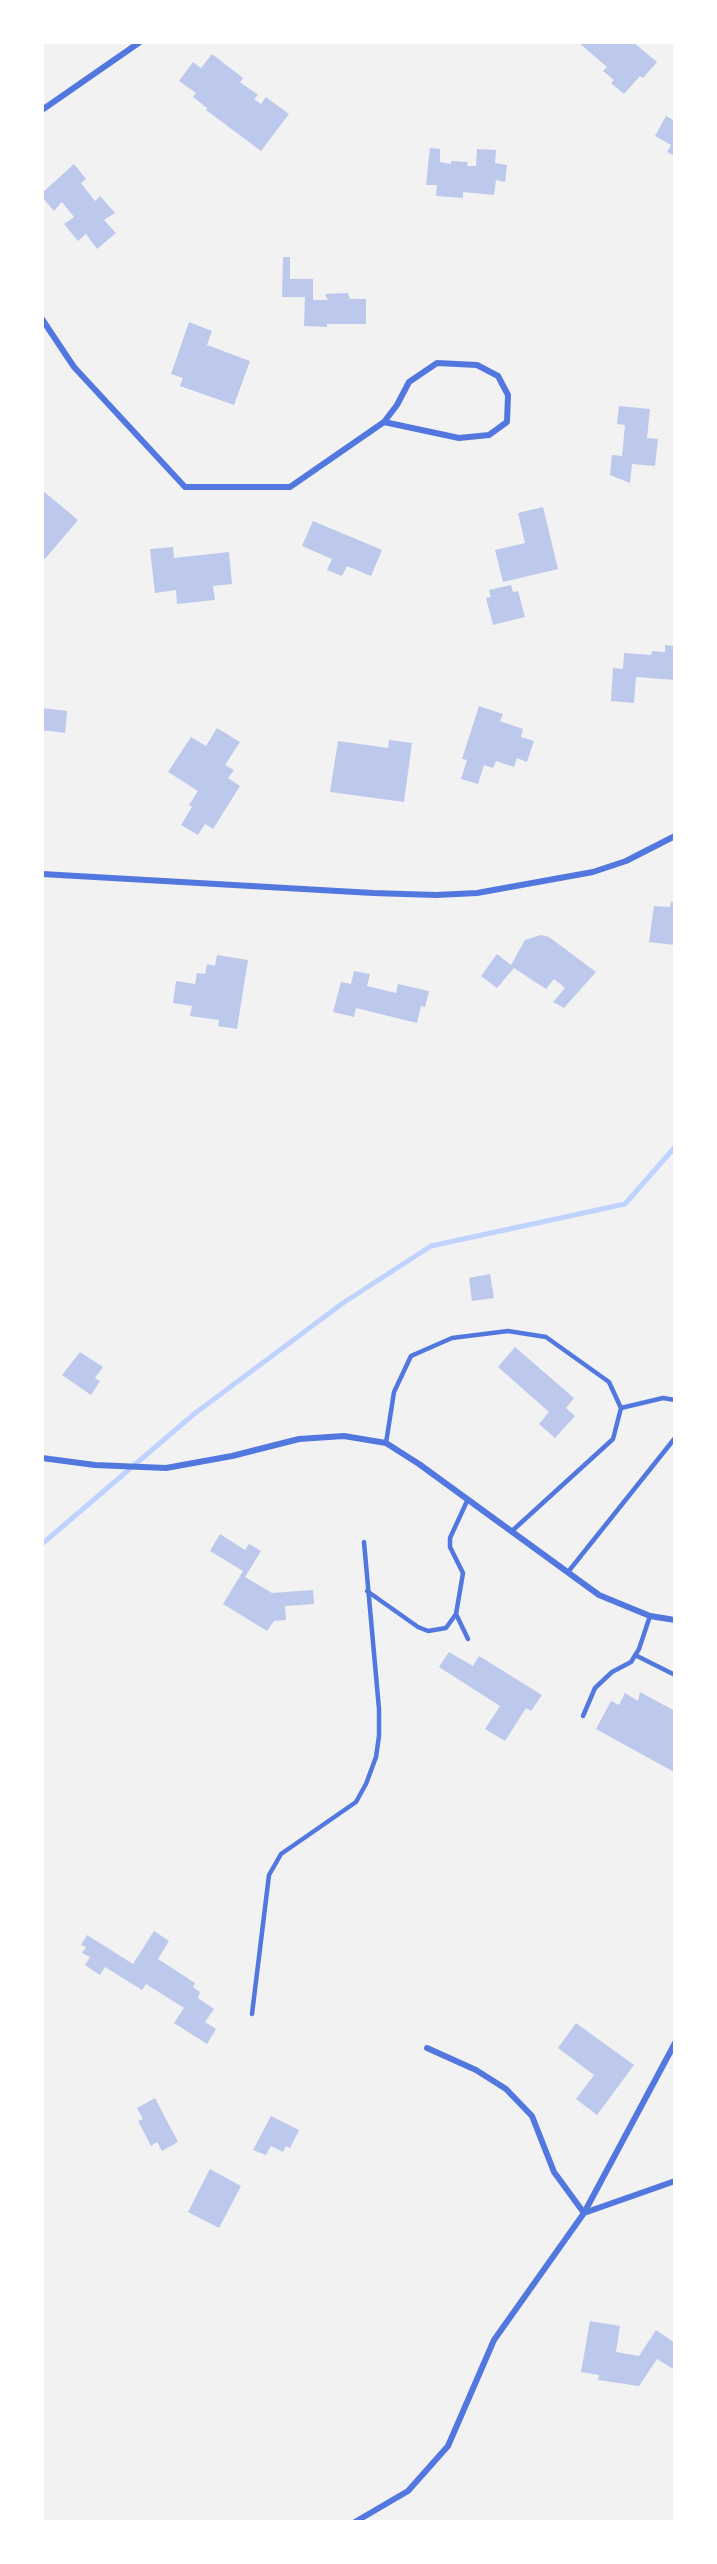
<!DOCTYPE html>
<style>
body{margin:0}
#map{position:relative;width:717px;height:2564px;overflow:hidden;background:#f2f2f2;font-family:"PT Sans",sans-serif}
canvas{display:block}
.frame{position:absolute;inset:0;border:44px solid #fff;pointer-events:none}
</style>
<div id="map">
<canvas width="717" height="2564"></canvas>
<div class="frame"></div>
</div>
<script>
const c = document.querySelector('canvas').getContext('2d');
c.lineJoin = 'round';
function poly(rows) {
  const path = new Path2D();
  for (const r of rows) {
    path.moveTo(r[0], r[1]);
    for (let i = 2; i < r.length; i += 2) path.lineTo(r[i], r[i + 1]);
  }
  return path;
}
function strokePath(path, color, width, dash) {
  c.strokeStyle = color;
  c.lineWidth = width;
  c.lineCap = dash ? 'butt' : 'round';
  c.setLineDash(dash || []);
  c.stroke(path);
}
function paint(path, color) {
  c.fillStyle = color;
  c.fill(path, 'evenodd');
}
strokePath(poly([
 [42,1544,194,1414,343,1303,431,1246,625,1204,675,1147]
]), '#bfd3fe', 5);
paint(poly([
 [578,42,633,42,657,62,643,78,640,76,624,94,611,83,614,80,603,71,607,67],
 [212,54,243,78,240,82,258,95,254,99,261,104,266,97,289,114,261,151,206,110,207,108,193,97,196,93,179,81,193,62,201,68],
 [666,116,675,121,675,156,667,152,671,145,655,136],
 [430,148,440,149,440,162,451,164,451,161,468,162,467,166,476,166,477,149,496,150,495,163,507,165,505,182,496,180,494,195,463,192,463,198,436,196,437,185,426,185],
 [74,164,86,179,81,183,95,201,100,196,115,213,104,220,116,233,97,249,86,234,78,241,64,224,74,217,62,202,54,211,42,197,42,193],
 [283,257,290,257,290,279,313,279,313,300,328,300,325,294,348,293,350,299,366,299,366,324,327,324,327,327,304,326,305,297,282,297],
 [189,322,212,331,207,345,250,361,234,405,180,386,183,378,171,374],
 [619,406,650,409,647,438,658,439,655,466,632,464,630,483,610,475,612,455,622,456,625,425,617,424],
 [42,490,78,520,45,559,42,556],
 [543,507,558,569,503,582,495,550,525,543,518,513],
 [313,521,382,550,371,576,347,566,342,576,327,570,332,559,302,546],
 [173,547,174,558,229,552,232,584,213,586,215,600,177,604,176,590,155,593,150,549],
 [511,585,513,592,518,591,525,617,493,625,486,598,491,597,489,590],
 [665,645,675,646,675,680,636,677,634,703,611,701,613,668,623,669,624,653,651,655,652,651,665,652],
 [479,706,503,714,500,721,523,729,521,737,534,741,527,762,517,758,514,767,496,761,493,768,484,765,478,784,461,779,467,760,462,759],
 [42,708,67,711,65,733,42,730],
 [217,728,240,742,225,765,234,770,228,778,240,786,213,829,205,824,198,835,181,825,192,807,189,805,198,791,168,772,191,737,206,746],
 [389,740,412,743,404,802,330,792,338,741,388,748],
 [671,902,675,902,675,945,649,942,654,906,670,907],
 [541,935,549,937,596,972,564,1008,553,1002,565,988,554,979,546,989,514,968,497,988,481,976,497,954,511,965,525,940],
 [217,955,248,960,237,1029,218,1026,219,1020,190,1016,192,1006,173,1003,176,981,195,984,197,973,205,974,207,964,215,966],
 [354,971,370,974,367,986,396,993,398,984,429,991,425,1007,421,1006,417,1023,356,1008,354,1017,333,1012,341,982,351,984],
 [490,1274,494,1298,472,1301,469,1278],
 [515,1347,574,1398,566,1408,575,1416,555,1438,539,1424,549,1412,498,1367],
 [80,1352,103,1367,95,1378,100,1381,91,1395,62,1375],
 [220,1534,245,1550,249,1544,261,1551,245,1577,272,1593,313,1590,314,1604,285,1606,286,1620,274,1621,267,1631,223,1604,243,1571,210,1551],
 [449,1652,473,1666,479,1656,542,1695,531,1711,526,1708,505,1741,485,1729,500,1706,439,1667],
 [640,1692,675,1711,674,1772,596,1729,611,1701,619,1705,625,1693,638,1701],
 [154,1931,169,1941,158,1959,195,1983,193,1987,200,1992,198,1998,214,2009,205,2022,216,2029,207,2044,174,2023,184,2008,146,1984,142,1990,105,1967,100,1975,85,1965,90,1957,82,1953,86,1947,81,1945,87,1935,133,1964],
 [576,2023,634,2065,597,2115,576,2099,594,2075,558,2048],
 [155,2098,178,2142,162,2151,157,2142,151,2146,138,2121,143,2119,137,2108],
 [271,2116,299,2130,290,2148,286,2146,283,2152,271,2146,266,2155,253,2150],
 [210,2169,241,2186,219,2228,188,2212],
 [590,2321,620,2326,616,2352,639,2356,656,2330,675,2343,675,2370,657,2359,639,2386,598,2380,599,2375,581,2372]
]), '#bdc9ec');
strokePath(poly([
 [621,1408,663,1398,675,1400],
 [386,1443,394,1392,411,1356,452,1338,508,1331,546,1337,609,1382,621,1408,613,1439,512,1531],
 [568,1572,675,1438],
 [367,1591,418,1627,428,1631,446,1628,456,1614,463,1573,450,1547,450,1538,468,1499],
 [456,1614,468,1639],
 [635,1655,675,1675],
 [583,1716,595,1688,612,1672,631,1662,639,1649,650,1616],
 [252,2014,269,1875,281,1854,356,1802,366,1784,376,1757,379,1736,379,1709,364,1542]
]), '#5277de', 4.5);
strokePath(poly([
 [42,110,140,42],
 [42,319,74,367,185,487,290,487,384,422,397,405,409,382,437,363,477,365,498,376,508,395,507,422,489,435,459,438,384,422],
 [42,874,373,893,436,895,477,893,593,872,626,861,675,836],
 [42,1458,95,1465,166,1468,232,1456,299,1439,344,1436,386,1443,419,1464,599,1595,650,1616,675,1620],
 [427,2048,476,2070,506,2089,532,2116,554,2172,584,2213,675,2181],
 [355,2522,408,2491,448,2446,494,2340,584,2213,675,2043]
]), '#5277de', 6);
</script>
